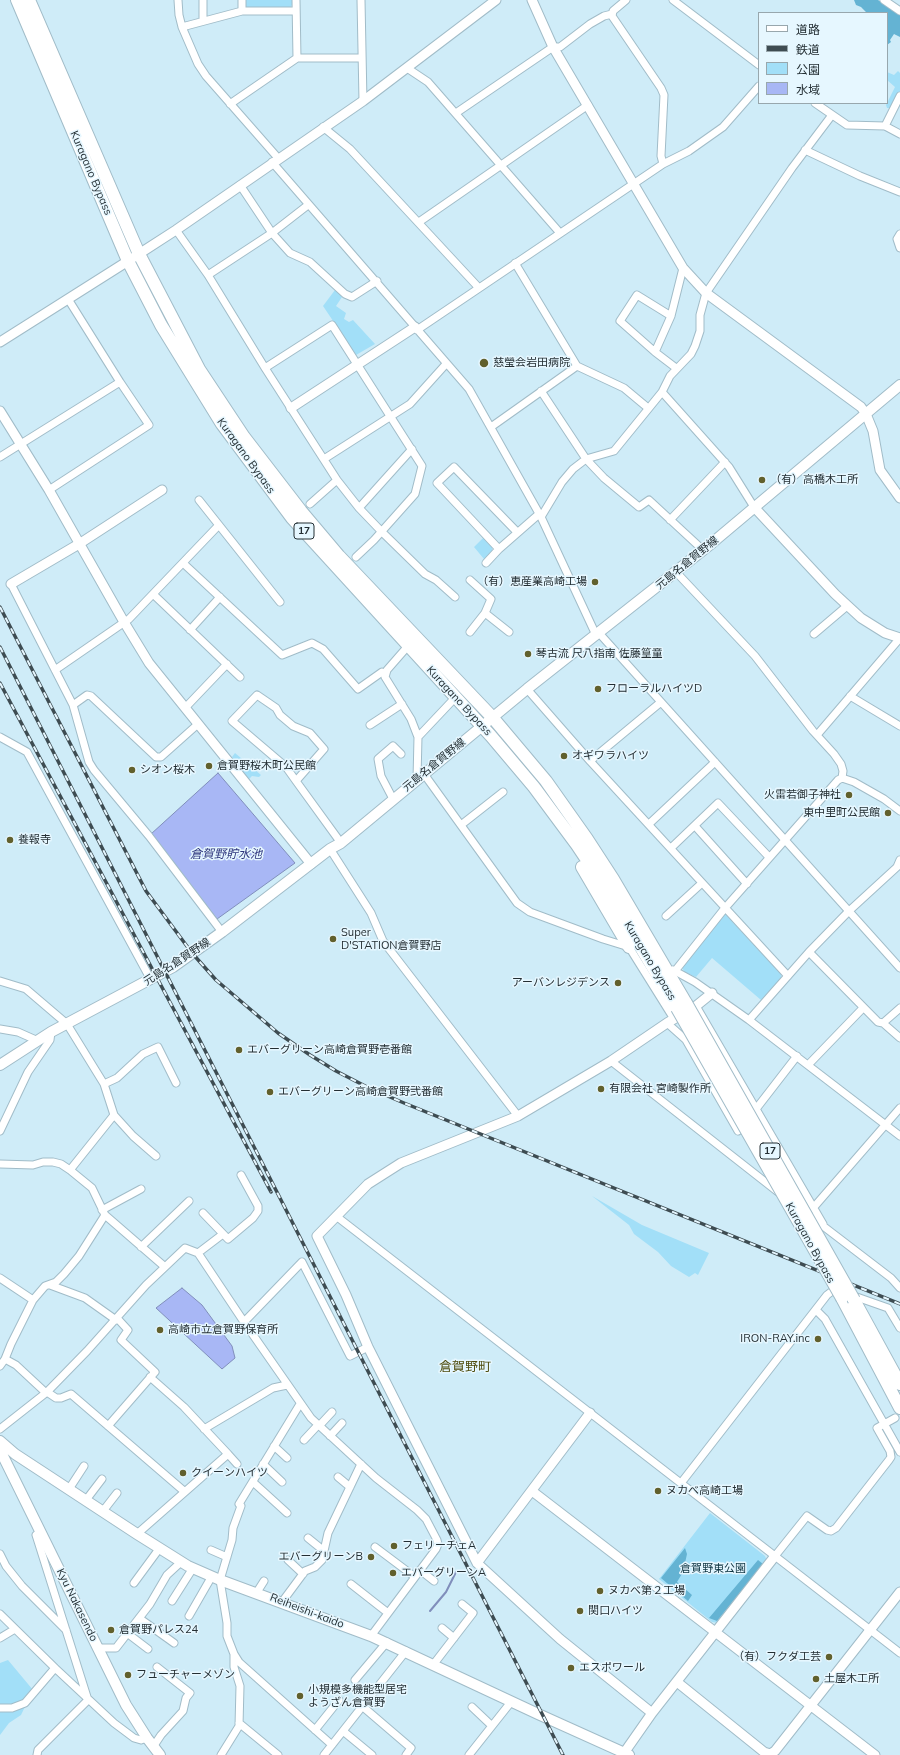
<!DOCTYPE html>
<meta charset="utf-8">
<style>
body{margin:0}
#map{position:relative;width:900px;height:1755px;overflow:hidden;background:#cfecf8;font-family:Mulish,"Noto Sans JP",sans-serif}
canvas{display:block}
.legend{position:absolute;left:758px;top:12px;width:130px;height:92px;box-sizing:border-box;background:#e6f7ff;border:1px solid #98a7ad;margin:0;padding:5px 7px;list-style:none;font-size:12px;color:#232e33}
.legend li{display:flex;align-items:center;gap:8px;height:20px}
.legend b{width:20px;border:1px solid #98a7ad}
</style>
<div id="map">
<canvas width="900" height="1755"></canvas>
<ul class="legend">
<li><b style="height:5px;background:#fff"></b>道路</li>
<li><b style="height:5px;background:#3e4c52"></b>鉄道</li>
<li><b style="height:11px;background:#a2dff8"></b>公園</li>
<li><b style="height:11px;background:#a8b7f5"></b>水域</li>
</ul>
</div>
<script>
const c = document.querySelector('canvas').getContext('2d');
c.lineJoin = 'round';
function paint(path, color) {
  c.fillStyle = color;
  c.fill(path, 'evenodd');
}
function poly(rows) {
  const path = new Path2D();
  for (const r of rows) {
    path.moveTo(r[0], r[1]);
    for (let i = 2; i < r.length; i += 2) path.lineTo(r[i], r[i + 1]);
  }
  return path;
}
function strokePath(path, color, width, dash) {
  c.strokeStyle = color;
  c.lineWidth = width;
  c.lineCap = dash ? 'butt' : 'round';
  c.setLineDash(dash || []);
  c.stroke(path);
}
function drawText(font, color, halo, rows, align = 'center') {
  c.font = font + ' Mulish,"Noto Sans JP",sans-serif';
  c.lineWidth = 3;
  c.setLineDash([]);
  c.textBaseline = 'middle';
  c.strokeStyle = halo;
  c.fillStyle = color;
  for (const [text, x, y, turn = 0] of rows) {
    c.save();
    c.translate(x, y);
    c.rotate((+turn || 0) * Math.PI / 180);
    c.textAlign = isNaN(turn) ? turn : align;
    if (halo) c.strokeText(text, 0, 0);
    c.fillText(text, 0, 0);
    c.restore();
  }
}
paint(poly([
 [245,0,292,0,292,5,290,8,248,8,245,6],
 [898,71,900,73,900,91,890,108,887,108,886,105,895,87,887,80,887,72,894,75],
 [335,290,342,297,336,306,346,313,344,319,349,322,353,320,375,344,356,355,323,306],
 [484,537,492,546,492,552,484,559,474,547],
 [235,753,261,775,259,777,252,776,249,779,232,757],
 [725,914,781,974,781,978,761,1000,712,958,696,977,684,972,682,966],
 [592,1196,642,1225,709,1253,698,1275,695,1273,689,1277,671,1266,658,1252,634,1234,629,1225],
 [710,1513,765,1556,767,1561,718,1623,712,1622,659,1579],
 [8,1660,33,1690,21,1715,9,1723,0,1735,0,1663]
]), '#a2dff8');
paint(poly([
 [854,0,878,0,900,15,900,37,894,34,890,40,891,42,887,45,887,13,867,13,861,7,856,5],
 [685,1548,687,1554,683,1572,677,1582,692,1595,688,1601,661,1578],
 [758,1560,763,1564,717,1621,709,1618]
]), '#64b3d3');
const water = poly([
 [218,773,295,863,217,919,151,834,218,773],
 [182,1288,202,1305,232,1346,235,1358,222,1369,156,1308,182,1288]
]);
paint(water, '#a8b7f5');
strokePath(water, '#808ebb', 1);
strokePath(poly([
 [430,1611,446,1592,456,1572]
]), '#808ebb', 2);
const minor = poly([
 [178,0,179,15,182,27,198,64,206,76,278,158],
 [242,0,242,11],
 [296,0,297,58],
 [361,0,363,101],
 [626,0,613,11,612,16,661,88,664,95,661,156,663,164],
 [673,0,759,65],
 [884,0,900,11],
 [203,21,203,0],
 [182,27,242,11,296,11],
 [407,68,428,82,560,233],
 [815,103,847,125,885,126,900,134],
 [230,104,297,58,361,58],
 [456,113,553,47,560,47,590,24,604,16,612,14],
 [885,126,900,96],
 [323,127,350,149,479,288],
 [805,150,860,176,900,192],
 [272,162,469,389,541,517,596,635],
 [240,185,272,233,290,253,310,262,345,294,352,297,377,281],
 [419,222,588,105],
 [176,230,208,275,265,368,337,480,359,508,382,532,425,574,436,580,455,597],
 [900,234,897,239,900,248],
 [515,263,577,366,624,388,648,408],
 [208,275,272,233,308,205],
 [68,299,120,382],
 [417,330,663,164,689,151,723,127,759,86],
 [655,352,620,321,637,295,671,316],
 [265,368,332,325,422,466,415,494,374,540,356,557],
 [676,368,655,352,671,316,683,268],
 [541,391,586,459,604,478,639,507,649,500,703,550],
 [491,427,577,366],
 [0,457,120,382,149,425,49,490],
 [324,459,410,404,446,364],
 [199,500,280,602],
 [310,504,337,480],
 [754,507,729,467,662,392,670,376,691,354,695,346,700,331,700,315,706,293,792,168,832,115],
 [359,508,412,449],
 [541,517,562,482,573,469,586,459,614,451,662,392],
 [670,520,725,462],
 [499,549,437,483,454,467,517,532],
 [183,563,282,655,312,643,323,649,358,689,382,672,385,673],
 [486,563,499,549,539,514],
 [676,572,755,656,813,731,834,754,841,764,843,771,842,778],
 [11,584,73,705,89,762,94,770,149,836,222,932],
 [153,594,240,677],
 [485,613,509,632],
 [190,630,220,597],
 [470,632,485,613,491,599,470,580],
 [599,633,900,968],
 [814,634,847,606],
 [408,646,387,670,385,677,411,719,418,737,417,779],
 [55,670,129,619,218,526],
 [527,689,590,761,788,976],
 [850,696,900,726],
 [73,705,87,695,91,696,156,757,161,757,198,724],
 [185,708,227,664],
 [370,725,402,704],
 [817,735,900,638],
 [0,737,27,752,151,980],
 [418,737,452,701],
 [590,761,661,702],
 [424,774,517,903,530,912,603,939,629,947],
 [296,781,324,749,310,733,293,726,280,715,276,708,257,695,232,721,286,767,296,781,341,843],
 [393,799,381,776,378,759,393,746,401,754],
 [649,824,715,762],
 [461,825,503,792],
 [695,826,747,884],
 [671,848,718,803,769,857],
 [330,849,371,913,383,941,518,1116],
 [666,916,702,883],
 [629,947,674,1019],
 [809,952,878,1022,883,1023,900,1008],
 [673,970,695,982,749,1020,900,1136],
 [675,971,725,908,838,780,842,778,854,782,884,799,900,811],
 [0,981,26,989,67,1024,104,1084,114,1115,70,1170,92,1188,105,1215,165,1267],
 [696,1006,823,1224],
 [749,1020,809,952,849,911,897,867,900,860],
 [667,1023,686,1040,738,1131],
 [883,1023,900,1038],
 [0,1029,18,1032,36,1040],
 [611,1061,778,1192],
 [808,1065,863,1008],
 [104,1084,117,1078,143,1054,158,1047,176,1083],
 [756,1109,797,1056],
 [114,1115,133,1136,156,1156],
 [0,1131,28,1072,50,1040,51,1032],
 [0,1164,33,1165,43,1162,53,1162,61,1164,70,1170],
 [814,1207,900,1108],
 [102,1210,141,1189],
 [203,1213,228,1239,253,1218,258,1211,258,1206,241,1175],
 [336,1216,900,1653],
 [810,1216,891,1278,900,1288],
 [141,1247,189,1201],
 [198,1253,223,1234],
 [0,1278,33,1300],
 [50,1285,85,1298,116,1320],
 [851,1295,888,1308,900,1328],
 [816,1310,825,1319,900,1452],
 [244,1322,302,1262,350,1356,368,1347],
 [5,1359,16,1365,45,1392],
 [0,1366,5,1359,11,1344,33,1300,45,1286,56,1282,64,1274,79,1256,105,1215],
 [47,1392,56,1398,61,1398,71,1394,185,1492],
 [108,1426,155,1372,121,1340,128,1330,117,1318],
 [319,1426,332,1412],
 [0,1429,47,1392,87,1351,146,1285,185,1248,198,1253,244,1322,311,1418,376,1478,417,1510,426,1519,437,1540,438,1544,436,1549,371,1636],
 [204,1429,273,1388,287,1385],
 [330,1436,342,1423],
 [304,1440,318,1425],
 [274,1446,287,1458],
 [228,1454,237,1464],
 [263,1464,282,1482],
 [338,1477,350,1487],
 [253,1482,287,1513],
 [681,1483,827,1295,835,1289,839,1291],
 [69,1489,84,1466],
 [86,1500,102,1479],
 [103,1511,117,1493],
 [41,1532,36,1535,88,1700],
 [137,1534,228,1454,184,1407,150,1377],
 [308,1538,324,1551],
 [375,1547,415,1577],
 [211,1550,227,1557],
 [0,1554,6,1566,22,1586,66,1630],
 [775,1556,807,1516,827,1530,831,1531,836,1528,889,1460,891,1457,890,1451,877,1428,895,1418],
 [288,1560,303,1574],
 [420,1570,434,1581],
 [134,1583,159,1549],
 [351,1584,388,1613],
 [257,1592,264,1581],
 [172,1601,193,1568],
 [282,1602,305,1571,315,1567,322,1560,328,1533,361,1464],
 [0,1614,55,1668,114,1723,134,1738,141,1740,147,1738],
 [189,1616,212,1576],
 [139,1618,174,1643],
 [442,1628,454,1638],
 [127,1633,148,1649],
 [0,1638,15,1629],
 [98,1648,116,1648,150,1604,167,1575,181,1562],
 [234,1654,239,1662,332,1745],
 [433,1665,473,1613,462,1604],
 [355,1680,387,1642],
 [362,1706,411,1748,406,1755],
 [472,1707,492,1726],
 [0,1708,12,1708,25,1703,55,1668],
 [239,1723,278,1755],
 [315,1730,339,1700],
 [343,1731,372,1755],
 [153,1747,161,1735,183,1711,186,1698,190,1693,157,1667],
 [37,1755,38,1750,88,1700],
 [221,1755,239,1726,240,1686,234,1667,234,1654,227,1636,227,1623,220,1580,232,1540,233,1528,241,1506,239,1504,300,1404],
 [324,1755,406,1651],
 [469,1755,511,1702]
]);
const tertiary = poly([
 [532,0,553,47,683,268,706,293,861,407,866,414,873,431,880,470,900,498],
 [0,342,128,261,176,230,363,101,496,0],
 [291,408,415,327],
 [0,411,49,490,124,622,149,663,311,864],
 [754,507,835,594,861,618,885,633,900,638],
 [11,584,79,544,162,490],
 [532,1491,875,1755],
 [477,1563,590,1413],
 [677,1682,764,1752,770,1754,775,1751,900,1592],
 [652,1713,560,1639,477,1563,368,1347,346,1295,317,1236,368,1184,401,1163,518,1116,611,1061,667,1023,696,1006,712,993],
 [624,1753,652,1713,775,1556]
]);
const secondary = poly([
 [0,1065,51,1032,173,967,222,932,330,849,341,843,527,689,712,543,900,385],
 [0,1441,15,1454,137,1534,188,1566,220,1580,371,1636,538,1714,629,1755],
 [0,1450,126,1705,147,1738,160,1755]
]);
const trunk = poly([
 [17,0,128,261,161,325,222,424,292,518,491,736,534,787,577,845,603,884,677,1008],
 [29,0,139,254,199,369,244,437,301,511,339,556,493,718,546,781,587,839,613,879,686,1003],
 [582,867,629,947],
 [842,1298,900,1408],
 [854,1300,900,1384]
]);
strokePath(minor, '#a1bcc8', 9);
strokePath(tertiary, '#a1bcc8', 11);
strokePath(secondary, '#a1bcc8', 12);
strokePath(trunk, '#a1bcc8', 14);
strokePath(minor, '#fff', 7);
strokePath(tertiary, '#fff', 9);
strokePath(secondary, '#fff', 10);
strokePath(trunk, '#fff', 12);
const rail = poly([
 [0,607,146,891,192,953,216,980,278,1033,310,1055,336,1071,369,1088,404,1103,900,1304],
 [0,647,563,1755],
 [0,683,271,1192]
]);
strokePath(rail, '#3e4c52', 3.5);
strokePath(rail, '#e6f7ff', 2, [6]);
const trunkBridge = poly([
 [686,1003,854,1300],
 [677,1008,842,1298]
]);
strokePath(trunkBridge, '#a1bcc8', 14, []);
strokePath(trunkBridge, '#fff', 12);
for (const [x, y, r, color] of [
 [484,363,5,"#61602d"],
 [762,480,4,"#61602d"],
 [595,582,4,"#61602d"],
 [528,654,4,"#61602d"],
 [598,689,4,"#61602d"],
 [564,756,4,"#61602d"],
 [209,766,4,"#61602d"],
 [132,770,4,"#61602d"],
 [849,795,4,"#61602d"],
 [888,813,4,"#61602d"],
 [10,840,4,"#61602d"],
 [333,939,4,"#61602d"],
 [618,983,4,"#61602d"],
 [239,1050,4,"#61602d"],
 [601,1089,4,"#61602d"],
 [270,1092,4,"#61602d"],
 [160,1330,4,"#61602d"],
 [818,1339,4,"#61602d"],
 [183,1473,4,"#61602d"],
 [658,1491,4,"#61602d"],
 [394,1546,4,"#61602d"],
 [371,1557,4,"#61602d"],
 [393,1573,4,"#61602d"],
 [600,1591,4,"#61602d"],
 [580,1611,4,"#61602d"],
 [111,1630,4,"#61602d"],
 [829,1657,4,"#61602d"],
 [571,1668,4,"#61602d"],
 [128,1675,4,"#61602d"],
 [816,1679,4,"#61602d"],
 [300,1696,4,"#61602d"]
]) {
  const dot = new Path2D();
  dot.arc(x, y, r, 0, 2 * Math.PI);
  c.fillStyle = color;
  c.fill(dot);
  strokePath(dot, '#e6f7ff', 1.5);
}
for (const [x, y, w] of [
 [304,531,20],
 [770,1151,20]
]) {
  const box = new Path2D();
  box.roundRect(x - w / 2, y - 8, w, 16, 3);
  c.fillStyle = '#e6f7ff';
  c.fill(box);
  strokePath(box, '#232e33', 1);
}
drawText('bold 10px', '#232e33', null, [
 ["17",304,531],
 ["17",770,1151]
]);
drawText('11px', '#232e33', '#e6f7ff', [
 ["Kuragano Bypass",91,173,67],
 ["Kuragano Bypass",246,456,54],
 ["元島名倉賀野線",687,563,-39],
 ["Kuragano Bypass",459,701,47],
 ["元島名倉賀野線",434,765,-39],
 ["Kuragano Bypass",650,961,59],
 ["元島名倉賀野線",177,962,-33],
 ["Kuragano Bypass",810,1243,61],
 ["Kyu Nakasendo",77,1605,64],
 ["Reiheishi-kaido",307,1611,21]
]);
drawText('11px', '#232e33', '#e6f7ff', [
 ["慈瑩会岩田病院",493,363],
 ["（有）高橋木工所",770,480],
 ["（有）恵産業高崎工場",587,582,"right"],
 ["琴古流 尺八指南 佐藤篁童",536,654],
 ["フローラルハイツD",606,689],
 ["オギワラハイツ",572,756],
 ["倉賀野桜木町公民館",217,766],
 ["シオン桜木",140,770],
 ["火雷若御子神社",841,795,"right"],
 ["東中里町公民館",880,813,"right"],
 ["養報寺",18,840],
 ["Super",341,933],
 ["D'STATION倉賀野店",341,946],
 ["アーバンレジデンス",610,983,"right"],
 ["エバーグリーン高崎倉賀野壱番館",247,1050],
 ["有限会社 宮崎製作所",609,1089],
 ["エバーグリーン高崎倉賀野弐番館",278,1092],
 ["高崎市立倉賀野保育所",168,1330],
 ["IRON-RAY.inc",810,1339,"right"],
 ["クイーンハイツ",191,1473],
 ["ヌカべ高崎工場",666,1491],
 ["フェリーチェA",402,1546],
 ["エバーグリーンB",363,1557,"right"],
 ["エバーグリーンA",401,1573],
 ["ヌカべ第２工場",608,1591],
 ["関口ハイツ",588,1611],
 ["倉賀野パレス24",119,1630],
 ["（有）フクダ工芸",821,1657,"right"],
 ["エスポワール",579,1668],
 ["フューチャーメゾン",136,1675],
 ["土屋木工所",824,1679],
 ["小規模多機能型居宅",308,1690],
 ["ようざん倉賀野",308,1703]
], 'left');
drawText('11px', '#0d3341', '#e6f7ff', [
 ["倉賀野東公園",713,1569]
]);
drawText('italic 12px', '#2e367e', '#e6f7ff', [
 ["倉賀野貯水池",226,854]
]);
drawText('13px', '#4e4c0d', '#e6f7ff', [
 ["倉賀野町",465,1367]
]);
</script>
